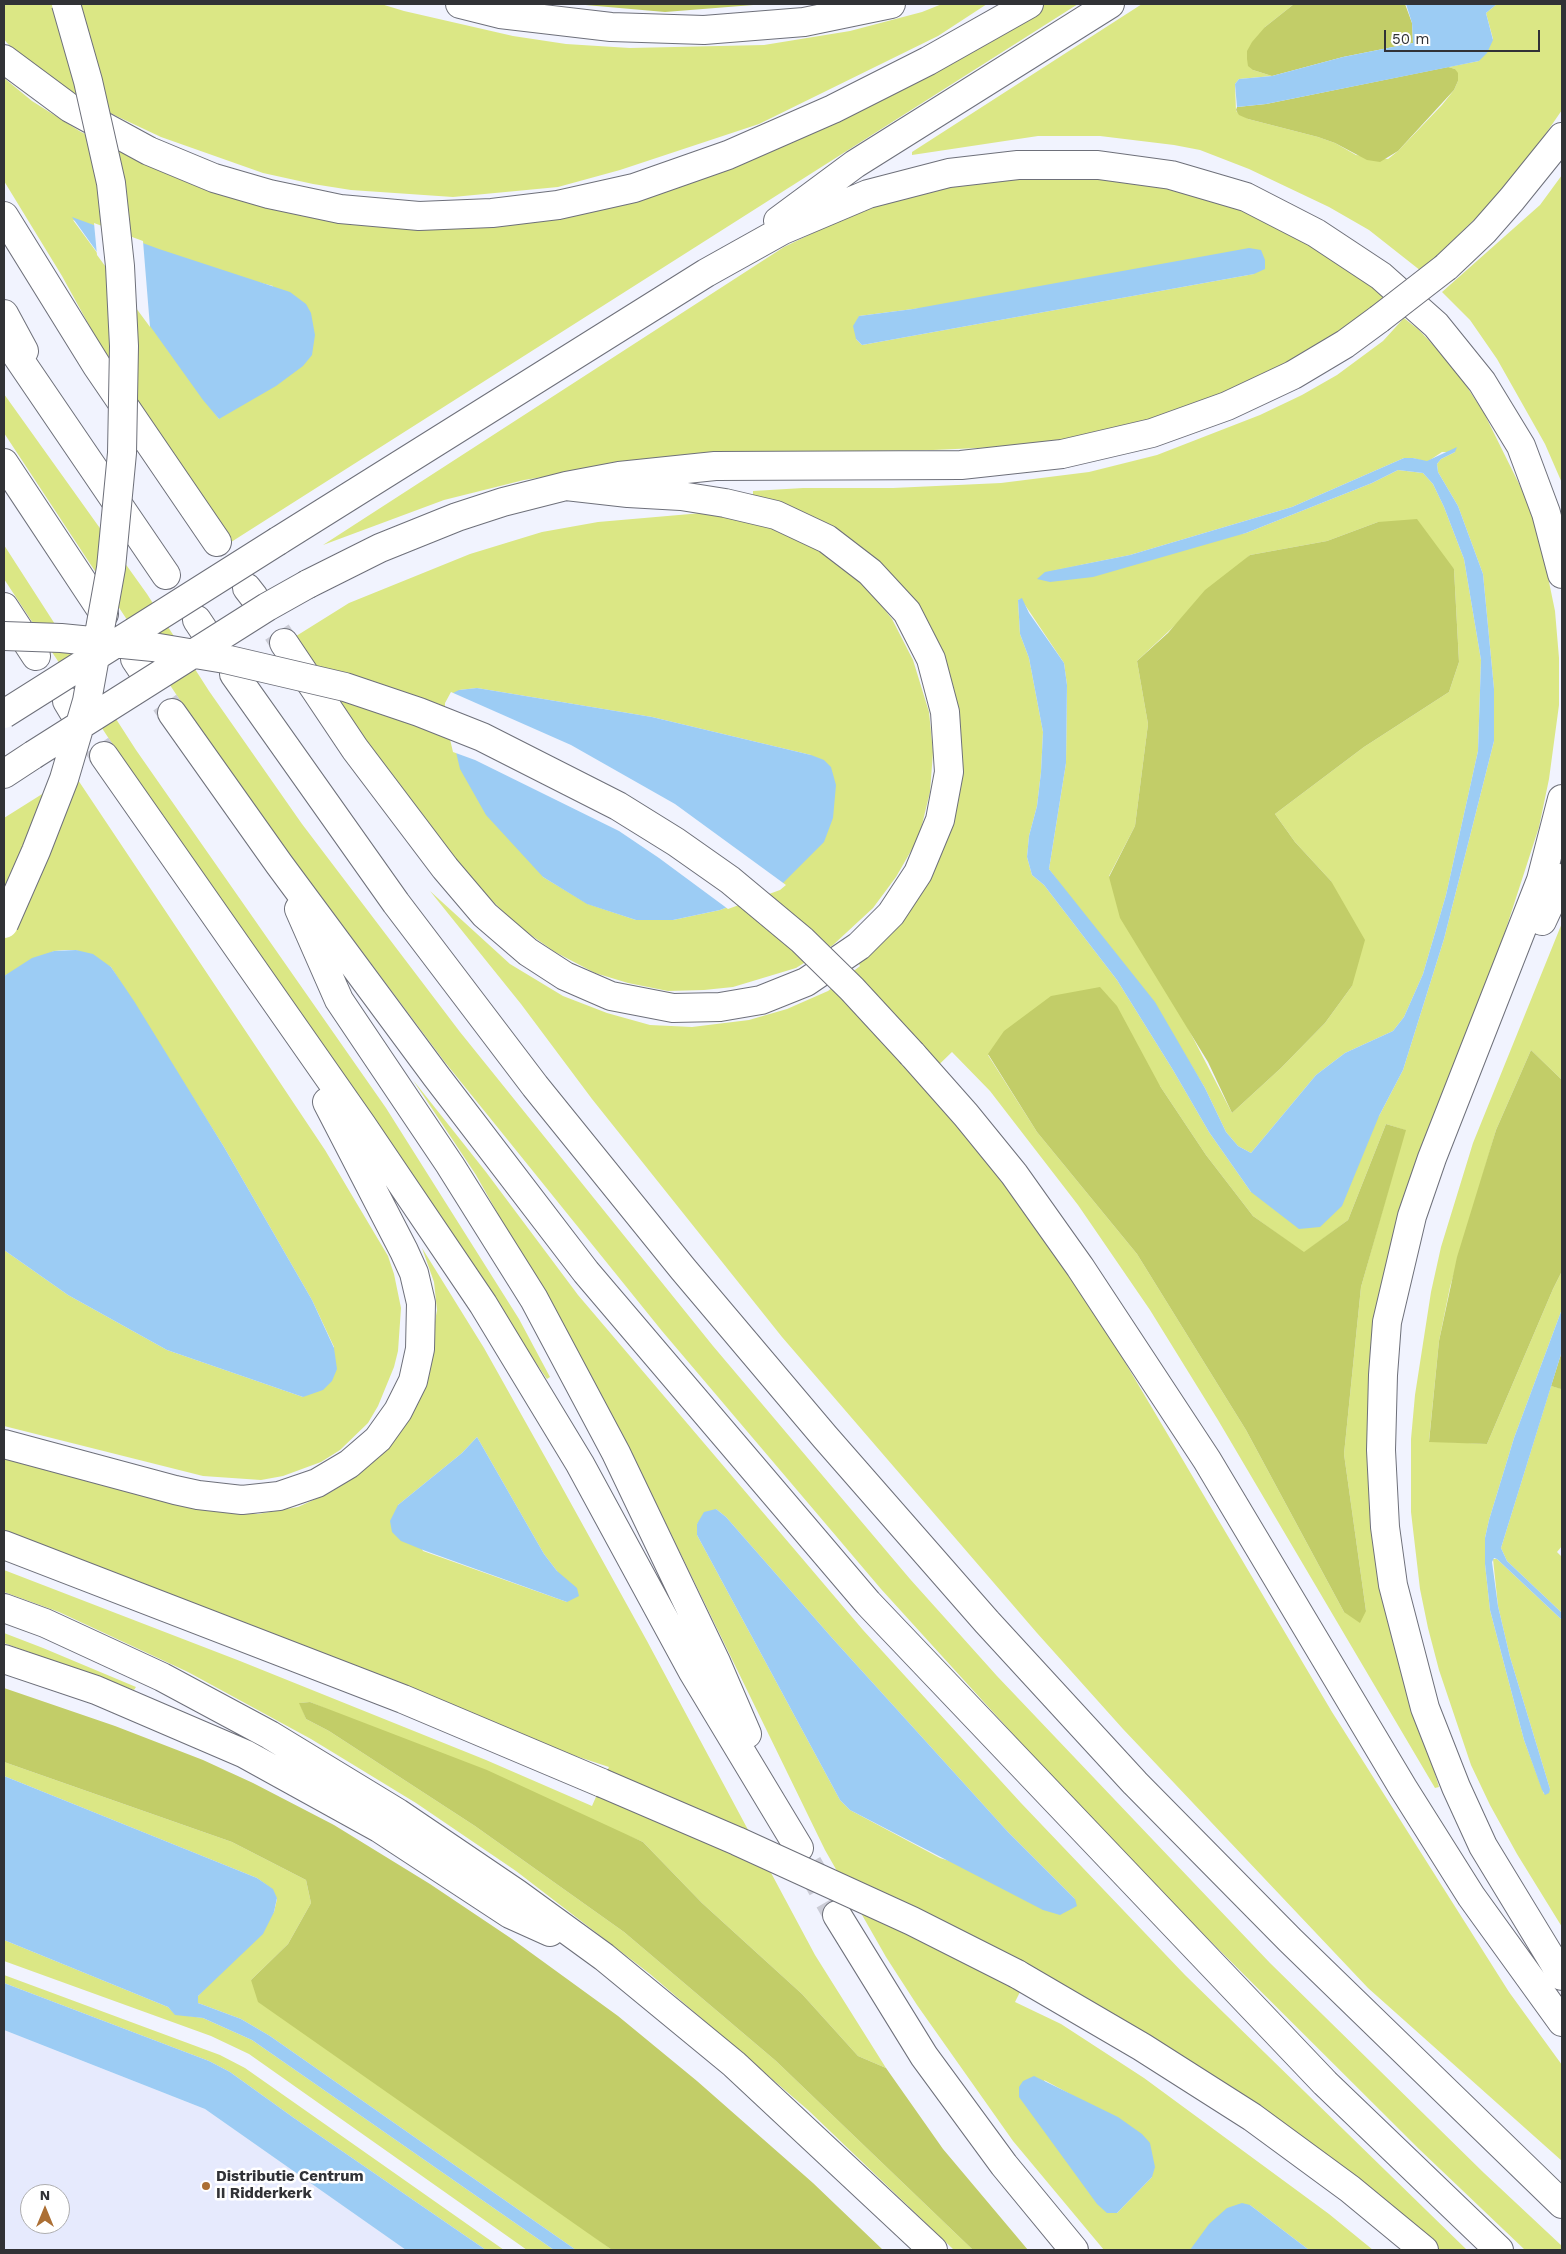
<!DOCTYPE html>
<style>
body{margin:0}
#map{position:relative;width:1566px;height:2254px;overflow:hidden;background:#f1f3fe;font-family:"Work Sans",sans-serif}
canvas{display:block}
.frame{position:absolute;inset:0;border:5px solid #313236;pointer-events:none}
.north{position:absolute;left:20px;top:2184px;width:50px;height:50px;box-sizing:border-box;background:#fff;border:1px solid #adadaf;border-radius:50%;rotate:0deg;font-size:14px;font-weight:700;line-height:20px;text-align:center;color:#313236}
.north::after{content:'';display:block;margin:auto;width:18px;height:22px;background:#ac6f34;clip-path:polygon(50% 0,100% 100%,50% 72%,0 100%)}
.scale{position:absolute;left:1384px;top:30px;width:156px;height:22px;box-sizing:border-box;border:2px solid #313236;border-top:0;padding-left:6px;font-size:15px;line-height:18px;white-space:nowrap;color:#313236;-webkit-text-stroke:4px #fff;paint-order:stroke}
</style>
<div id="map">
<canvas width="1566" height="2254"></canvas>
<div class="frame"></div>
<div class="north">N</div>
<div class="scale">50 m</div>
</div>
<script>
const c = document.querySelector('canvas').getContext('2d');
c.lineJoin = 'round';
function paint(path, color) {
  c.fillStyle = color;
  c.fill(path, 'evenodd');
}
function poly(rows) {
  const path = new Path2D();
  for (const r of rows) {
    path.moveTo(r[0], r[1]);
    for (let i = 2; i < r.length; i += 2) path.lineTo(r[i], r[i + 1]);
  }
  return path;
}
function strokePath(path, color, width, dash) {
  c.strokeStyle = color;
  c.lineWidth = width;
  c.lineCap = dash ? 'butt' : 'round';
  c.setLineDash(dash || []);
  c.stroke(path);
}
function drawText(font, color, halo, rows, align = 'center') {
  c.font = font + ' "Work Sans",sans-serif';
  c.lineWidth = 5;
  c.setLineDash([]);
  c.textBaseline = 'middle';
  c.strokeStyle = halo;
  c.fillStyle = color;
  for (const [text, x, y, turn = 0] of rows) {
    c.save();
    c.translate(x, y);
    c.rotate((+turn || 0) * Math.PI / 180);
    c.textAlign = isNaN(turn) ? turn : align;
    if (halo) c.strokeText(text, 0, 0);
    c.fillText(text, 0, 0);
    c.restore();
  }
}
paint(poly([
 [4,2030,205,2109,406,2250,4,2250],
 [30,2194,60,2194,60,2224,30,2224]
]), '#e6eafd');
paint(poly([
 [4,4,381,4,404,11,513,36,566,44,630,48,764,45,850,31,922,12,942,4,987,4,938,36,759,124,620,170,558,187,453,197,351,190,313,184,263,173,161,137,95,106,49,78,7,43,4,39],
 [1045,4,1078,4,228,544,106,356,62,276,4,181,4,78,32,101,81,132,147,162,206,185,564,215,998,31],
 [73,220,238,277,273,286,219,419],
 [1142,4,1294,4,1265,27,1253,70,1272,76,1239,79,1235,84,1236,111,1248,119,1318,137,1335,143,1356,155,1388,159,1398,151,1442,105,1454,90,1458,81,1455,69,1448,67,1479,61,1493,39,1486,13,1497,4,1562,4,1562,110,1511,184,1421,271,1369,230,1329,207,1249,169,1200,150,1174,145,1100,136,1038,136,912,155,912,152],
 [1027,175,1086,176,1152,183,1208,196,1281,226,1371,285,1386,300,1318,349,1191,409,1072,438,1000,447,933,450,791,452,605,467,524,480,444,500,323,545,784,247,842,219,903,195,961,182],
 [1254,274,862,345,856,339,859,316,913,309],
 [1562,175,1562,483,1545,444,1497,359,1470,320,1442,292,1540,205],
 [1404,318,1419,330,1454,367,1484,413,1527,500,1542,548,1555,611,1559,658,1559,705,1549,779,1539,827,1503,938,1402,1204,1379,1306,1369,1364,1367,1462,1374,1543,1423,1735,1439,1787,1435,1788,1218,1420,1150,1310,1078,1205,990,1091,952,1052,921,1082,957,1119,1071,1271,1332,1712,1509,1992,1562,2065,1562,2161,1368,1988,1123,1729,1037,1633,782,1337,592,1099,521,1004,430,891,510,964,563,996,607,1013,650,1025,692,1027,749,1020,787,1009,828,991,860,966,857,960,954,794,914,608,753,496,753,491,803,488,893,488,1001,483,1089,472,1157,455,1260,415,1302,395,1337,375,1383,341],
 [1442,452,1455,452,1441,459,1437,464,1438,472,1458,506,1483,574,1494,689,1494,741,1444,939,1403,1070,1379,1116,1251,1192,1209,1132,1173,1070,1117,980,1044,885,1032,875,1027,857,1029,836,1037,806,1041,772,1043,732,1029,658,1020,634,1018,600,1021,599,1064,663,1067,685,1066,763,1049,869,1182,1050,1205,1088,1226,1132,1238,1146,1251,1153,1316,1075,1345,1053,1393,1031,1404,1017,1423,974,1446,895,1478,751,1481,660,1464,559,1444,507,1433,484,1423,473,1398,470,1372,483,1246,533,1045,572,1130,555,1292,507,1404,458,1413,458,1427,462],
 [1378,522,1454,569,1459,662,1449,692,1364,747,1275,814,1295,842,1331,881,1352,986,1325,1023,1281,1068,1232,1113,1109,876,1135,826,1148,724,1137,661,1250,555,1327,541],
 [988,1055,1160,1086,1206,1155,1253,1216,1304,1253,1348,1220,1386,1124,1405,1130,1361,1287,1344,1454,1366,1611,1344,1612,1246,1430,1137,1254,1037,1132],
 [4,394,147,594,209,691,302,824,460,1032,713,1346,910,1579,997,1676,1270,1963,1484,2173,1562,2246,1562,2250,1525,2250,1419,2149,1113,1844,881,1589,662,1331,444,1061,245,795,195,723,4,433],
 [702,513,746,517,797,533,865,585,892,619,913,660,929,712,933,752,930,792,919,837,896,877,873,908,833,945,796,968,733,987,704,990,668,991,628,983,595,973,555,952,518,926,476,885,439,845,293,638,349,603,470,554,542,532,598,522],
 [477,688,652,717,811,755,779,887,720,910,673,920,636,920,588,904,543,877,459,690],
 [4,545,136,750,386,1108,519,1319,550,1377,547,1379,163,821,4,579],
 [74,774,325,1150,388,1256,394,1274,401,1308,398,1351,394,1367,378,1406,368,1423,340,1450,321,1462,283,1476,261,1480,203,1476,4,1426,4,1250,68,1295,167,1350,303,1397,334,1347,312,1300,224,1147,111,967,76,950,65,950,54,951,4,976,4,818],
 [1562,923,1562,1080,1531,1050,1496,1130,1450,1287,1439,1341,1429,1441,1487,1444,1553,1289,1562,1271,1562,1309,1514,1438,1489,1520,1485,1538,1485,1564,1490,1610,1524,1740,1544,1794,1550,1789,1510,1657,1498,1606,1493,1559,1497,1559,1562,1620,1562,1927,1517,1854,1490,1805,1471,1765,1439,1670,1428,1628,1420,1589,1411,1512,1411,1439,1415,1395,1431,1292,1441,1247,1473,1143],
 [413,1080,486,1172,578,1295,863,1630,1021,1803,1185,1975,1467,2250,1427,2250,1031,1970,1015,2002,1061,2024,1144,2078,1329,2214,1373,2250,1309,2250,1250,2205,1190,2250,1104,2250,1013,2141,917,2005,886,1957,825,1850,651,1493,593,1383,476,1175],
 [716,1509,726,1517,833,1639,1008,1832,1075,1899,940,1858,850,1810,840,1800,697,1535,697,1524],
 [1044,2080,1070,2094,1152,2177,1117,2213],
 [422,1248,484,1348,558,1480,647,1641,815,1955,886,2068,858,2056,802,1994,702,1903,643,1842,310,1702,300,1703,306,1719,329,1731,475,1826,624,1932,776,2061,973,2250,954,2250,808,2110,650,1974,516,1871,416,1803,311,1739,188,1672,59,1612,4,1592,4,1570,240,1661,486,1760,592,1806,609,1767,491,1728,4,1538,4,1457,201,1509,258,1514,298,1507,331,1492,358,1475,378,1457,431,1344,437,1310,434,1282],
 [477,1437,544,1554,557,1571,567,1602,423,1551,398,1505,462,1453],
 [1551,1386,1562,1389,1562,1546,1557,1552,1562,1557,1562,1613,1507,1561,1501,1548],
 [4,1633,43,1648,136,1687,134,1690,4,1643],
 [4,1762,232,1842,306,1880,311,1903,288,1944,251,1980,612,2250,576,2250,270,2036,241,2019,198,2003,198,1996,274,1912,277,1899,272,1889,257,1878,4,1776],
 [4,1940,168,2007,175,2014,203,2018,252,2040,554,2250,527,2250,249,2054,211,2036,4,1961],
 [4,1975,220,2055,245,2068,504,2250,486,2250,294,2118,230,2072,209,2061,4,1983]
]), '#dbe785');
paint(poly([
 [574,4,766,4,665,12],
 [1294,4,1405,4,1412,23,1413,43,1343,57,1272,76,1253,70,1248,66,1247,59,1247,51,1252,42,1265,27],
 [1448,67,1455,69,1458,73,1458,81,1454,90,1398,151,1380,162,1367,160,1335,143,1318,137,1248,119,1239,115,1236,110,1237,107,1266,104],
 [1417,519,1454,569,1459,662,1449,692,1364,747,1275,814,1295,842,1331,881,1365,940,1352,986,1325,1023,1281,1068,1232,1113,1208,1062,1120,918,1109,877,1135,826,1148,724,1137,661,1168,633,1205,590,1250,555,1327,541,1378,522],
 [1100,987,1117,1006,1160,1086,1206,1155,1253,1216,1304,1252,1348,1220,1386,1124,1406,1130,1361,1287,1344,1454,1366,1611,1360,1623,1344,1612,1246,1430,1137,1254,1037,1132,988,1054,1004,1031,1051,996],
 [1531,1050,1562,1080,1562,1271,1553,1289,1487,1444,1429,1442,1439,1341,1457,1257,1496,1130],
 [1562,1351,1562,1387,1561,1389,1551,1386],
 [4,1688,115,1726,203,1760,253,1783,334,1825,430,1884,512,1939,618,2016,697,2081,813,2183,883,2250,612,2250,258,2002,251,1980,288,1944,311,1903,306,1880,232,1842,4,1762],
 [310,1702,487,1770,643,1842,702,1903,802,1994,858,2056,886,2068,943,2149,1028,2250,973,2250,776,2061,624,1932,475,1826,329,1731,306,1719,299,1703]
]), '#c2cd68');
paint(poly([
 [1406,4,1497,4,1486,13,1493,40,1487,53,1479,61,1266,104,1237,107,1235,84,1239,79,1272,76,1343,57,1413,43,1412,23],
 [72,217,159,249,290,292,306,304,311,313,315,335,312,355,303,366,276,386,219,419,203,400],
 [1249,248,1261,250,1265,260,1265,269,1254,274,862,345,856,339,853,326,859,316,913,309],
 [1457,447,1455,452,1441,459,1437,464,1438,472,1458,506,1483,574,1494,689,1494,741,1444,939,1403,1070,1379,1116,1342,1206,1320,1227,1299,1229,1251,1192,1209,1132,1173,1070,1117,980,1044,885,1032,875,1027,857,1029,836,1037,806,1041,772,1043,732,1029,658,1020,634,1018,600,1022,598,1029,613,1064,663,1067,685,1066,763,1049,869,1155,1002,1205,1088,1226,1132,1238,1146,1251,1153,1316,1075,1345,1053,1393,1031,1404,1017,1423,974,1446,895,1478,751,1481,660,1464,559,1444,507,1433,484,1423,473,1398,470,1372,483,1246,533,1093,577,1050,582,1037,579,1045,572,1130,555,1292,507,1404,458,1413,458,1427,461],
 [477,688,652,717,811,755,824,760,831,767,836,785,833,818,824,842,779,887,720,910,673,920,636,920,587,904,543,877,486,815,460,769,448,718,451,694,459,690],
 [76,950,93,954,111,967,134,1001,224,1147,312,1300,334,1348,337,1369,332,1381,323,1390,303,1397,167,1350,68,1295,4,1250,4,976,32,958,54,951],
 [1562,1309,1562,1351,1501,1548,1507,1561,1562,1613,1562,1620,1497,1559,1494,1558,1492,1562,1498,1606,1510,1657,1550,1789,1549,1793,1545,1795,1542,1790,1524,1740,1490,1610,1485,1564,1485,1538,1489,1520,1514,1438],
 [477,1437,544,1554,557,1571,577,1588,579,1596,567,1602,423,1550,401,1541,392,1532,390,1521,398,1505,462,1453],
 [716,1509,726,1517,833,1639,1008,1832,1075,1899,1077,1906,1060,1915,1043,1910,850,1810,840,1800,697,1535,697,1524,704,1512],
 [4,1776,257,1878,273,1889,277,1898,274,1912,263,1934,198,1996,198,2003,241,2019,270,2036,576,2250,554,2250,252,2040,203,2018,175,2015,168,2007,4,1940],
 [4,1983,209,2061,230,2072,294,2118,486,2250,406,2250,205,2109,4,2030],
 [1034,2076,1118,2117,1142,2134,1150,2143,1155,2167,1152,2177,1117,2213,1107,2213,1097,2204,1019,2097,1019,2087,1023,2081],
 [1242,2203,1250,2205,1309,2250,1190,2250,1209,2224,1227,2208]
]), '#9cccf4');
paint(poly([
 [94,223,143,241,150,327,97,255],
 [451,692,571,745,675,804,786,885,780,890,728,909,659,858,619,831,475,760,453,752,445,718,445,703]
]), '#f1f3fe');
strokePath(poly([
 [254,597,284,643],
 [141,668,172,713],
 [73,711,104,756],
 [808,1864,837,1915]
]), '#cbccd6', 28, [28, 14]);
const highway = poly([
 [460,4,500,14,611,27,704,30,804,22,891,4],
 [4,59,70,108,149,151,214,178,269,194,340,209,419,216,492,213,558,205,634,188,728,155,833,109,928,61,1029,4],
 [4,216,97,366,217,542],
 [778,221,855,164,1110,4],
 [1446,267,1484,231,1512,199,1562,137],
 [4,314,24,351],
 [4,337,166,575],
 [4,463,104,614],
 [278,541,706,273,783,230,868,194,949,173,1018,165,1098,165,1171,175,1246,197,1316,233,1381,276,1436,325,1482,382,1521,446,1546,513,1562,574],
 [308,584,380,548,457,517,503,502,566,486,619,476,715,466,961,465,1062,454,1152,433,1227,406,1293,375,1345,344,1379,319],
 [247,588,254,597],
 [4,607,36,656],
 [197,620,203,629],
 [284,643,355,749,445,868,485,915,528,952,565,976,611,996,673,1008,720,1007,761,1000,806,982,859,946,891,914,918,873,940,820,949,772,945,712,931,659,907,612,870,572,827,539,776,515,725,503,681,496,628,493,566,486],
 [135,659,141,668],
 [234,674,396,903,535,1086,683,1269,825,1437,987,1622,1135,1783,1290,1940,1562,2204],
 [67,701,73,711],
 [172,713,279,864,436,1076,586,1272,868,1603,1325,2083,1499,2250],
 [104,756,362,1125,483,1304,580,1464,693,1672,799,1848],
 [4,774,33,755],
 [1562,799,1541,880,1432,1158,1412,1216,1387,1322,1383,1375,1381,1450,1385,1527,1393,1585,1425,1708,1456,1787,1483,1846,1562,1976],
 [299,909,339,1000,450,1165,534,1299,616,1453,716,1662,747,1734],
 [1542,921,1562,878],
 [912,1054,966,1115,1014,1174,1080,1267,1207,1460,1403,1788,1471,1896,1562,2022],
 [4,1444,175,1490,198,1495,242,1500,279,1496,317,1483,349,1464,378,1439,398,1411,413,1381,420,1349,421,1303,414,1273,404,1251,327,1102],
 [4,1545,403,1699,602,1783],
 [4,1608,45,1623,162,1677,270,1735,398,1813,516,1893,604,1957,734,2064,933,2250],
 [4,1659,96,1690,245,1754,379,1828,510,1914,550,1932],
 [837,1915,924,2056,1004,2165,1074,2250],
 [1017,1974,1142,2047,1252,2117,1350,2189,1424,2250]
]);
strokePath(highway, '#6e707a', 30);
strokePath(highway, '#fff', 28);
const highwayBridge = poly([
 [1379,319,1446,267],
 [4,636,61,638,153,647,225,659,345,687,419,712,482,737,618,806,676,842,730,880,802,940,852,989,912,1054],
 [4,714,278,541],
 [33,755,267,607,308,584],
 [4,924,36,851,64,779,87,701,111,568,122,453,124,346,120,266,111,183,88,81,66,4],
 [602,1783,737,1841,912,1921,1017,1974]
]);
strokePath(highwayBridge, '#6e707a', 30, []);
strokePath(highwayBridge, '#fff', 28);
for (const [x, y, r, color] of [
 [206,2186,5,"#ac6f34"]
]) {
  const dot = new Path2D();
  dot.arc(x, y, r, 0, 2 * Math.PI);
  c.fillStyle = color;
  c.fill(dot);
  strokePath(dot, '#fff', 2);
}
drawText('bold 15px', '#313236', '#fff', [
 ["Distributie Centrum",216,2177],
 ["II Ridderkerk",216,2194]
], 'left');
</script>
